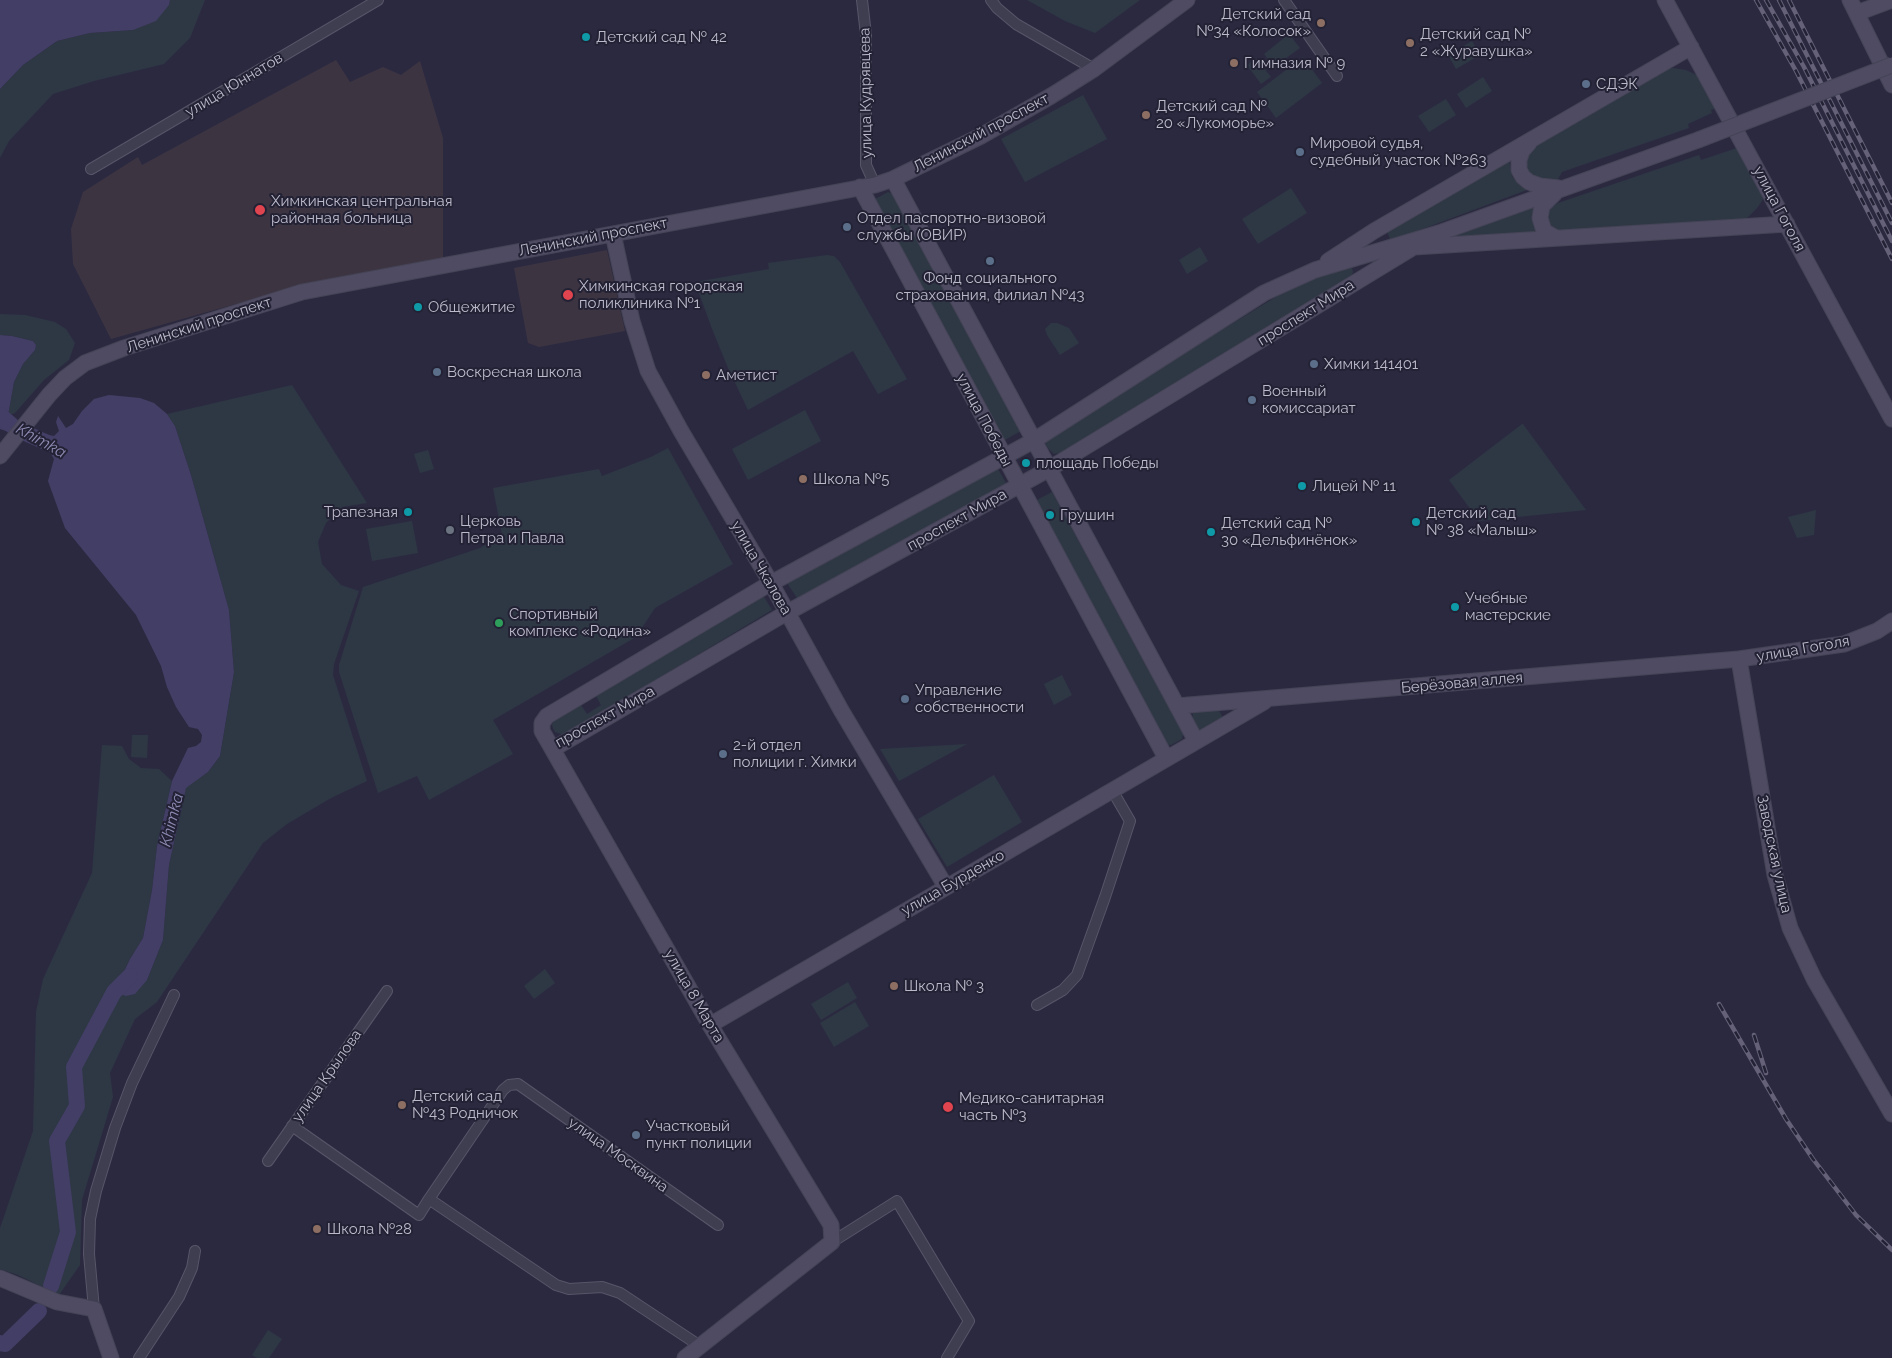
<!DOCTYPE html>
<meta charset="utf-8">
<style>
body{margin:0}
canvas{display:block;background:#2b2940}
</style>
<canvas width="1892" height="1358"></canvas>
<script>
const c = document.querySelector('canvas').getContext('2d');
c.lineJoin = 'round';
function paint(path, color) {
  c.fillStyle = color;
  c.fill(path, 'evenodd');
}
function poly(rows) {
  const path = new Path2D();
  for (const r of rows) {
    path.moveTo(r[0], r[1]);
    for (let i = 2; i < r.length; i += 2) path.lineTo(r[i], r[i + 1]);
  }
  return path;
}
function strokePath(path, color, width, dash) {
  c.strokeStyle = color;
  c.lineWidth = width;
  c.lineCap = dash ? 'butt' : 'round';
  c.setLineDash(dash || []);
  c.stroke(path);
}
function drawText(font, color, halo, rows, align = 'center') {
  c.font = font + ' Raleway,sans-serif';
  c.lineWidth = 4;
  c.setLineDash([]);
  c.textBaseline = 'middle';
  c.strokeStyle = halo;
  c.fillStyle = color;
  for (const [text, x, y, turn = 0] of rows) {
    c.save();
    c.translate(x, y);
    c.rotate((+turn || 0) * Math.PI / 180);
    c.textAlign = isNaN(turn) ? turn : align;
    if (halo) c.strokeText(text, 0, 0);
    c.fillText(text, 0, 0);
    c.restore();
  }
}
paint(poly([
 [336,60,350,82,383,67,401,75,420,61,443,138,443,262,300,286,111,339,73,264,71,229,83,192,138,157,142,165],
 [607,250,625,331,539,347,528,343,514,268]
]), '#3d3442');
paint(poly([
 [170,0,205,0,190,38,164,64,94,81,53,94,9,141,0,158,0,89,23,65,57,41,90,33,133,30,169,5],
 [1027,0,1140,0,1095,33,1065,21],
 [1289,34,1300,48,1274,67,1264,54],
 [1472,41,1480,55,1456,69,1448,55],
 [1303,57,1322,83,1276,118,1257,92],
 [1256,58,1271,77,1261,84,1247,65],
 [1673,68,1686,70,1699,76,1718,108,1711,110,1712,113,1688,124,1689,128,1562,172,1557,181,1541,180,1533,177,1528,171,1526,165,1528,150,1666,69],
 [1483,77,1492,91,1466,108,1457,94],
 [1083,95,1107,139,1025,182,1001,139],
 [1446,99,1456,115,1429,132,1418,116],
 [1737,148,1762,195,1763,199,1758,207,1747,218,1737,221,1564,234,1549,225,1549,212,1551,208,1558,203,1699,155,1701,160],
 [1509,160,1512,176,1516,181,1528,189,1527,190,1393,240,1390,239,1387,231],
 [1291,188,1307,213,1258,244,1242,219],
 [888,192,895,195,1021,431,1001,442,874,206,875,199],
 [1536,205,1541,232,1445,240],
 [1200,247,1208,261,1187,274,1179,260],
 [827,255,834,256,840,262,907,379,878,394,853,351,748,410,728,368,712,329,695,282,769,269,768,263],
 [1348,267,1352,268,1353,272,1352,275,1064,452,1054,454,1047,447,1045,441,1049,436,1292,287],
 [0,314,25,315,55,322,66,329,75,343,69,360,44,380,15,413,8,416,14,382,23,364,35,350,36,345,33,341,12,336,0,335],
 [1051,323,1057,323,1069,328,1079,343,1060,355,1047,335,1045,329],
 [292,385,367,503,342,507,326,523,318,542,322,564,341,585,359,591,334,664,333,675,367,781,331,798,287,824,263,843,157,1002,135,1019,110,1073,113,1097,82,1200,80,1265,59,1295,18,1275,0,1269,0,1228,33,1131,36,1012,43,979,92,873,102,745,122,746,129,759,141,768,159,769,172,781,157,846,152,890,143,938,130,959,114,991,147,980,163,940,169,865,186,787,208,772,220,756,234,672,229,610,191,475,175,426,167,414],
 [805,410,821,441,748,480,732,449],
 [1522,424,1523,424,1586,510,1479,521,1449,480],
 [668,448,733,564,655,608,636,637,493,720,513,754,429,800,417,776,378,793,339,672,339,665,363,587,480,548,502,535,493,488,599,469,602,476,651,457],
 [428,450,434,469,420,473,414,454],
 [996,465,1007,485,799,601,785,580],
 [1052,492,1183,734,1182,739,1171,745,1164,744,1033,502],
 [1816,510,1814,535,1797,538,1788,517],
 [412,521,418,553,372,561,366,529],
 [763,595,772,610,564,735,555,732,552,726,553,717,579,702,587,714,601,705,596,696],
 [1062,675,1072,695,1054,705,1044,684],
 [1218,708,1223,718,1199,732,1192,721,1193,710],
 [132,735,148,735,147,758,131,757],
 [967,744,899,781,880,749],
 [994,775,1022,822,947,867,918,819],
 [545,969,555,983,534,999,524,986],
 [848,982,857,998,821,1020,811,1004],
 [855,1002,869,1026,834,1047,820,1023],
 [268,1330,282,1339,269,1358,257,1358,252,1355]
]), '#2e3744');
paint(poly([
 [0,0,170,0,169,5,156,21,133,30,90,33,57,41,23,65,0,89],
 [0,335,12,336,33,341,36,345,35,350,23,364,14,382,8,416,20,424,12,433,0,429],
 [109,395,140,398,154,403,167,414,175,426,191,475,229,610,234,672,220,756,208,772,186,788,169,865,163,940,147,980,135,994,126,996,114,992,130,959,143,938,152,890,157,846,172,781,188,748,196,746,201,742,202,735,198,729,189,727,176,707,167,687,161,666,136,615,65,528,48,481,54,459,49,451,26,440,33,432,54,436,59,431,56,422,58,416,66,428,73,424,82,411,94,399]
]), '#423e65');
strokePath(poly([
 [0,415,16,429,50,444],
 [51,1286,68,1232,57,1141,77,1106,74,1067,114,992,130,976],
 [0,1343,5,1344,39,1311]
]), '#423e65', 16);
const street = poly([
 [862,0,866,35,866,165,875,185],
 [991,0,997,8,1016,24,1094,69],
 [1284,0,1337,76],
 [91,169,378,0],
 [1037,1005,1063,990,1077,975,1105,897,1130,821,1112,790],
 [292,1126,419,1215,429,1199,556,1285,569,1289,602,1287,620,1293,700,1346],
 [268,1161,387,991],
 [429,1199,503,1090,509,1085,518,1084,718,1225],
 [832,1242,897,1201,969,1321,947,1358],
 [94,1309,89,1254,90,1219,96,1191,115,1128,132,1083,174,995],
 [139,1358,179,1297,192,1268,195,1251]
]);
const secondary = poly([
 [1665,0,1892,419],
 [1850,0,1892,85],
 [1857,13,1892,0],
 [1529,143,1522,151,1519,160,1519,170,1523,177,1529,182,1540,186,1559,188],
 [893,179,1196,741],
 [860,187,1166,758],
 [1555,193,1542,206,1540,218,1544,231,1556,238],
 [613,234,632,321,648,371,681,431,771,583,841,710,946,887],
 [1414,247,1787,224],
 [1328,261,1374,231,1691,47],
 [0,456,49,395,65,378,85,363,124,348,302,292,875,185,893,179,981,136,1051,96,1094,69,1187,0],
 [1739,659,1775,875,1790,928,1814,979,1892,1114],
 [1177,706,1739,659,1844,644,1877,631,1892,621],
 [553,749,781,616,1049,469,1417,245],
 [710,1025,1264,702],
 [0,1278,57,1302,94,1309,111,1358],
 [685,1358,832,1242,831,1225,710,1025,542,731,542,723,547,716,764,587,1033,441,1264,293,1315,270,1439,233,1698,140]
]);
strokePath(street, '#575567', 12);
strokePath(secondary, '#454456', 17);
strokePath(street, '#3f3d50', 10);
strokePath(secondary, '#4e4b63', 15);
const rail = poly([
 [1756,0,1796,71,1892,259],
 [1766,0,1804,67,1892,241],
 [1779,0,1892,223],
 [1789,0,1892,203],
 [1719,1004,1786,1119,1813,1159,1856,1215,1892,1250],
 [1754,1035,1766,1073]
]);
strokePath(rail, '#646178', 4.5);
strokePath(rail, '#232235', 2.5, [8]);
const secondaryBridge = poly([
 [1698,140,1892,65]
]);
strokePath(secondaryBridge, '#454456', 17, []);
strokePath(secondaryBridge, '#4e4b63', 15);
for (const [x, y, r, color] of [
 [1321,23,5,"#8d6e63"],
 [586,37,5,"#0f9aa8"],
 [1410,43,5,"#8d6e63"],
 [1234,63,5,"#8d6e63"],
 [1586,84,5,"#5c6f8a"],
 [1146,115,5,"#8d6e63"],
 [1300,152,5,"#5c6f8a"],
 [260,210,6,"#e0444e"],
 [847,227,5,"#5c6f8a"],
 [990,261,5,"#5c6f8a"],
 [568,295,6,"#e0444e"],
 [418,307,5,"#0f9aa8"],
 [1314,364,5,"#5c6f8a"],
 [437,372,5,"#5c6f8a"],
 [706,375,5,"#8d6e63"],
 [1252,400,5,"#5c6f8a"],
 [1026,463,5,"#0f9aa8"],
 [803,479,5,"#8d6e63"],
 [1302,486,5,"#0f9aa8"],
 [408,512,5,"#0f9aa8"],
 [1050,515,5,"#0f9aa8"],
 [1416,522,5,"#0f9aa8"],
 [450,530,5,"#6b7280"],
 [1211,532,5,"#0f9aa8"],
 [1455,607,5,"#0f9aa8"],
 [499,623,5,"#2e9e5b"],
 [905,699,5,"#5c6f8a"],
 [723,754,5,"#5c6f8a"],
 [894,986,5,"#8d6e63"],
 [402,1105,5,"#8d6e63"],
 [948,1107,6,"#e0444e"],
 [636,1135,5,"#5c6f8a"],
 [317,1229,5,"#8d6e63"]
]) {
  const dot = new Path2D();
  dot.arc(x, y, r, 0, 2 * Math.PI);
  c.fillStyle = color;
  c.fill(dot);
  strokePath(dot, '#232235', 2);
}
drawText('15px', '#bcbaca', '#232235', [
 ["Детский сад",1311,14,"right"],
 ["№34 «Колосок»",1311,31,"right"],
 ["Детский сад №",1420,34],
 ["2 «Журавушка»",1420,51],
 ["Детский сад № 42",596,37],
 ["Гимназия № 9",1244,63],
 ["СДЭК",1596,84],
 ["Детский сад №",1156,106],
 ["20 «Лукоморье»",1156,123],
 ["Мировой судья,",1310,143],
 ["судебный участок №263",1310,160],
 ["Химкинская центральная",271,201],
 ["районная больница",271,218],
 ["Отдел паспортно-визовой",857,218],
 ["службы (ОВИР)",857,235],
 ["Фонд социального",990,278,"center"],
 ["страхования, филиал №43",990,295,"center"],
 ["Химкинская городская",579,286],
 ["поликлиника №1",579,303],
 ["Общежитие",428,307],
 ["Химки 141401",1324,364],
 ["Воскресная школа",447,372],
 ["Аметист",716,375],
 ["Военный",1262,391],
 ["комиссариат",1262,408],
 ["площадь Победы",1036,463],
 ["Школа №5",813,479],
 ["Лицей № 11",1312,486],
 ["Трапезная",398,512,"right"],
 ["Детский сад",1426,513],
 ["№ 38 «Малыш»",1426,530],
 ["Грушин",1060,515],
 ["Церковь",460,521],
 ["Петра и Павла",460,538],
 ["Детский сад №",1221,523],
 ["30 «Дельфинёнок»",1221,540],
 ["Учебные",1465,598],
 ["мастерские",1465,615],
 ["Спортивный",509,614],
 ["комплекс «Родина»",509,631],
 ["Управление",915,690],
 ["собственности",915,707],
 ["2-й отдел",733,745],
 ["полиции г. Химки",733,762],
 ["Школа № 3",904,986],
 ["Детский сад",412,1096],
 ["№43 Родничок",412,1113],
 ["Медико-санитарная",959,1098],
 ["часть №3",959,1115],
 ["Участковый",646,1126],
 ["пункт полиции",646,1143],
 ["Школа №28",327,1229]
], 'left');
drawText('15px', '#bcbaca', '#232235', [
 ["улица Юннатов",234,85,-31],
 ["улица Кудрявцева",866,93,-91],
 ["Ленинский проспект",981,133,-28],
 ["улица Гоголя",1779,209,62],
 ["Ленинский проспект",593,237,-11],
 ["проспект Мира",1306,313,-32],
 ["Ленинский проспект",199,325,-18],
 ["улица Победы",984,420,62],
 ["проспект Мира",957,520,-29],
 ["улица Чкалова",761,568,60],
 ["улица Гоголя",1803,649,-10],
 ["Берёзовая аллея",1462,683,-5],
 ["проспект Мира",605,717,-29],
 ["Заводская улица",1774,854,78],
 ["улица Бурденко",953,883,-30],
 ["улица 8 Марта",694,996,60],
 ["улица Крылова",327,1076,-55],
 ["улица Москвина",618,1155,35]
]);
drawText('italic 16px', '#8e8bb3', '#232235', [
 ["Khimka",41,441,29],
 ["Khimka",172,820,-76]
]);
</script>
